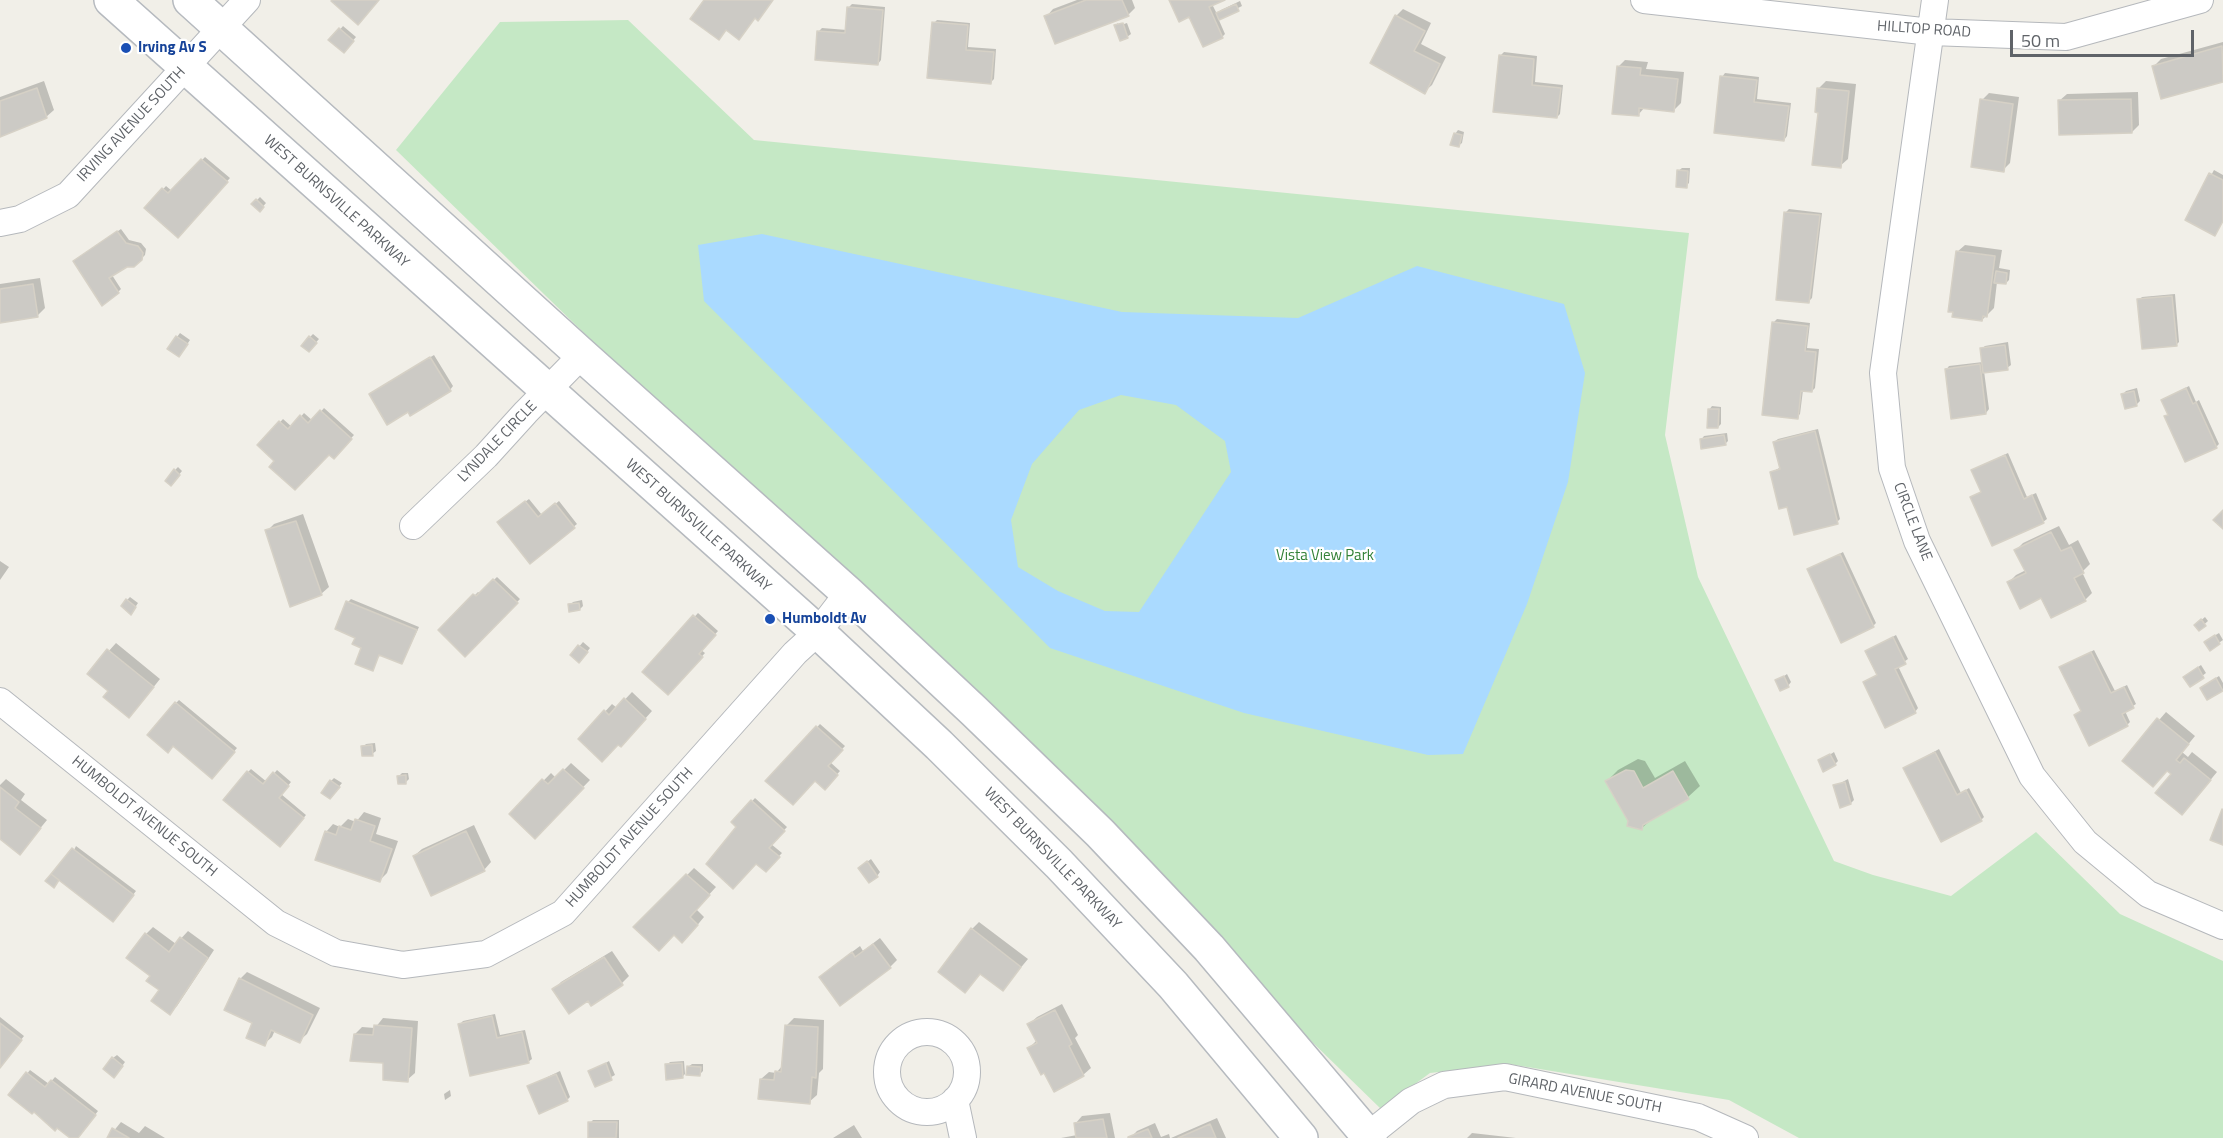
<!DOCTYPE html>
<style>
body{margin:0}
#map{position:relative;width:2223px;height:1138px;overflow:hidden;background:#f1efe8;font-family:"Titillium Web",sans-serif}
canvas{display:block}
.scale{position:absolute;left:2010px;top:30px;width:184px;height:27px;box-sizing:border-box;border:3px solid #5f6368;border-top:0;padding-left:8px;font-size:18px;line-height:21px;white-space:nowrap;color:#5f6368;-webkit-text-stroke:4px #fff;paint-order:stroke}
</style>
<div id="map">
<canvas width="2223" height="1138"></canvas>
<div class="scale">50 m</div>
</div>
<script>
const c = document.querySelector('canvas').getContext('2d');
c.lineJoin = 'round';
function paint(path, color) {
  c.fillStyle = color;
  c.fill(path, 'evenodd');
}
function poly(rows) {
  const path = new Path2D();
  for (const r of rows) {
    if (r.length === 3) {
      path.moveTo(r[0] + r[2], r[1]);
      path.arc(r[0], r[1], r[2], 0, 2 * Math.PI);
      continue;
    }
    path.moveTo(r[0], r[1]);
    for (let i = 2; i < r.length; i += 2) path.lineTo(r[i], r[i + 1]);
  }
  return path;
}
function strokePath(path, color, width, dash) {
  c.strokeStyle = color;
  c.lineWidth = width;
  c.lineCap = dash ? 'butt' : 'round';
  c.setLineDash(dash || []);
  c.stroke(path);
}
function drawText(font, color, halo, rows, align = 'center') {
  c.font = font + ' "Titillium Web",sans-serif';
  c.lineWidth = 4.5;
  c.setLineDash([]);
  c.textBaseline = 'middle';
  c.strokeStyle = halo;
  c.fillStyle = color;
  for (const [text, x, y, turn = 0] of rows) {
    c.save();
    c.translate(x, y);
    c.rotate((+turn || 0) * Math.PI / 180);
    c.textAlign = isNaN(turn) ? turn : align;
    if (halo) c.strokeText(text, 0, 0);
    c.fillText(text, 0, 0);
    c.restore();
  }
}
paint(poly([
 [628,20,754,140,1689,233,1665,435,1698,577,1834,861,1873,875,1951,896,2036,832,2120,914,2223,961,2223,1138,1799,1138,1729,1100,1509,1064,1430,1073,1381,1109,396,150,500,22]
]), '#c5e8c5');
paint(poly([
 [762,234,1122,312,1298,318,1417,266,1564,304,1585,373,1568,482,1527,604,1463,754,1428,755,1244,713,1050,648,704,301,698,245],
 [1121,395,1176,405,1225,441,1231,472,1139,612,1105,611,1058,591,1018,567,1011,520,1032,464,1079,410]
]), '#aadaff');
paint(poly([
 [1077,0,1132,0,1135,8,1128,15,1046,17,1053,9],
 [1171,0,1221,0,1212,4,1217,14,1221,10,1240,1,1242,6,1218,18,1225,34,1222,37],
 [852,4,885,7,881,60,878,64,819,31,822,28,847,30,848,8],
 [1403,9,1431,23,1421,44,1446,57,1432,85,1424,92,1396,16],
 [937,20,970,23,968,47,996,49,994,79,991,82,934,23],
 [1118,23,1118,26,1127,23,1131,34,1127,37,1116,25],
 [343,26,356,37,344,51,331,40],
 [2223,42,2223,80,2162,97,2154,66,2161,59],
 [1504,52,1537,56,1535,82,1563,85,1560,114,1557,117,1500,56],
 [1625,60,1648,62,1646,69,1684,72,1681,103,1674,110,1645,107,1638,115,1618,67],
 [1725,73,1759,77,1757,99,1791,103,1787,136,1784,140,1722,77],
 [44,81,54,110,46,117,0,135,0,97],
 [1826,81,1856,84,1848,159,1840,166,1819,111,1819,88],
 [2138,92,2139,125,2132,132,2059,101,2067,94],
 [1989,93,2019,97,2010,163,2003,170,1982,100],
 [1458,130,1464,132,1462,143,1458,146,1455,134],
 [205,157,230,178,178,236,146,208,166,186,172,191],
 [1682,168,1690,168,1689,183,1686,186,1678,171],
 [2214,170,2223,175,2223,221,2215,234,2187,220],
 [260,197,266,203,260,210,253,204],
 [1789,209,1822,213,1812,298,1809,301,1786,212],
 [121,229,129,240,141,243,146,249,145,255,134,266,127,265,112,275,121,289,118,292,78,258],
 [1965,245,2002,250,1999,268,2010,270,2009,280,2006,283,1997,282,1994,308,1982,320,1957,252],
 [40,278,45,308,38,315,0,321,0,284],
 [2175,294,2179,342,2176,345,2139,300,2142,297],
 [1777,319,1810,323,1807,348,1819,349,1815,388,1812,391,1803,390,1800,414,1797,417,1773,323],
 [180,333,190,340,182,352,177,337],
 [313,334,319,339,312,347,310,337],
 [2008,342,2011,365,2007,368,1984,371,1989,409,1986,413,1946,370,1949,366,1983,362,1981,349,1985,346],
 [434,355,453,386,450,390,408,410,374,391],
 [2189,386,2196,402,2199,400,2219,444,2216,447,2166,417,2169,414,2163,400],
 [2137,388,2140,401,2137,404,2123,394,2126,391],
 [1712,406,1721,407,1721,424,1718,427,1709,410],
 [324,408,354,435,334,457,329,453,276,461,259,445,283,419,292,427,304,413,313,421],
 [1818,429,1840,519,1837,522,1788,505,1772,472,1781,467,1774,442,1778,439],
 [1727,433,1728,441,1725,444,1701,440,1704,436],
 [2008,453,2027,497,2036,493,2047,519,2043,522,1972,497,1983,491,1973,470],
 [178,467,182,471,174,481,175,470],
 [529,499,542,515,559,501,577,524,530,562,502,519],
 [303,514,329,587,321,594,267,531,274,524],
 [2059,526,2069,545,2078,540,2090,564,2082,572,2092,593,2085,600,2042,596,2008,583,2016,575,2026,570,2016,550,2023,543],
 [1843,552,1876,623,1873,626,1809,570],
 [0,561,9,567,0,580],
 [497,577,520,599,465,655,440,630,478,592,480,593],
 [130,597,138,603,134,609,127,600],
 [351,599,419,627,402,663,380,654,372,669,357,637,348,602],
 [582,600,583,606,580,609,570,605,573,602],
 [698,613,718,631,701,650,705,653,668,693,644,672],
 [2205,617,2208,621,2199,629,2199,622],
 [2219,633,2223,640,2210,649,2209,639],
 [1896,635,1908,659,1898,666,1918,708,1915,712,1864,682,1878,674,1867,651],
 [583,642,590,648,583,657,572,655],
 [116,643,160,679,136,709,89,673],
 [2094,650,2115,691,2127,685,2136,704,2125,711,2130,722,2127,725,2075,716,2082,710,2061,668],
 [2201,665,2206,673,2190,685,2188,674],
 [1787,674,1791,682,1788,686,1777,681],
 [2219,676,2223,683,2223,689,2208,698,2205,685],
 [632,692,652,711,628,738,580,739,612,704,617,708],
 [179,700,237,748,215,774,174,744,176,703],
 [2166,712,2195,736,2182,752,2188,757,2192,752,2217,772,2189,806,2173,774,2168,769,2124,761],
 [820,724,845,746,830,762,840,771,825,788,815,779,767,780],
 [375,743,376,751,372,754,363,747,366,744],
 [1939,749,1961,793,1969,788,1984,817,1981,820,1905,768],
 [1834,752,1838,761,1835,764,1820,761],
 [1638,759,1645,761,1655,778,1685,761,1700,786,1688,797,1653,818,1642,828,1630,821,1607,781,1618,770],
 [571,763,590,780,535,837,511,814,551,773,556,778],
 [251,769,267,782,277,770,291,782,281,794,306,815,283,842,248,772],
 [402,773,408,773,409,779,406,782,399,776],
 [334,778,342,783,333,794,331,781],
 [6,779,25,794,21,800,47,820,20,853,0,837,0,785],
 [1848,779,1854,800,1851,803,1835,786],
 [755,798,787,827,771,844,782,853,766,870,756,862,738,827,733,822],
 [364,812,381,818,376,834,398,841,387,873,380,880,326,832,333,824,340,827,348,819,356,822],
 [474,825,491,862,484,870,414,856,422,849],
 [76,846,136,891,116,917,60,879],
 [871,859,880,872,877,876,863,865],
 [694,868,716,887,696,909,704,917,690,934,636,927],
 [979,922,1028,959,1003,989,981,973,965,991,972,929],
 [153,927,176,944,188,931,214,950,177,1006,169,1013,161,990,152,976,146,934],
 [880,938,897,960,890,967,828,970,860,946,863,951],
 [612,951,629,976,622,983,588,999,554,990,561,982],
 [247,972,320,1008,307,1034,299,1041,275,1030,272,1037,264,1044,240,979],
 [1062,1004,1078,1035,1075,1038,1091,1068,1083,1075,1029,1048,1036,1041,1029,1024,1037,1017],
 [495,1014,500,1035,525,1030,532,1059,528,1062,460,1024,463,1021],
 [0,1017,24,1036,0,1067],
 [383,1018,418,1021,415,1073,407,1080,355,1034,362,1027,375,1028],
 [794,1018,824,1020,823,1069,819,1073,817,1095,809,1102,761,1079,769,1072,776,1073,783,1065,787,1025],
 [117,1055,125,1062,117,1073,113,1058],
 [609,1061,615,1075,596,1085,590,1072],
 [684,1061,685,1074,682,1077,667,1065,670,1062],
 [692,1064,703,1064,703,1071,700,1074,688,1067],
 [30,1070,49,1084,55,1077,98,1111,77,1138,72,1138,10,1095],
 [560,1071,570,1097,567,1100,529,1086],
 [450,1090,451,1096,445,1100,444,1094],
 [1110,1113,1115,1138,1061,1138,1077,1135,1075,1124,1082,1116],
 [1217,1118,1226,1138,1171,1138],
 [593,1120,619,1120,619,1138,589,1138,590,1123],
 [121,1122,139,1133,145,1126,165,1138,108,1138],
 [1155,1123,1161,1137,1169,1134,1170,1138,1130,1138,1137,1131],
 [854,1125,862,1138,833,1138],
 [1472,1133,1516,1138,1467,1138]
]), '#0003');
const building = poly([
 [332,0,379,0,358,25,331,1,332,0],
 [704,0,773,0,758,21,755,18,739,40,726,30,719,40,690,19,704,0],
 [1086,0,1122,0,1129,16,1055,44,1044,16,1086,0],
 [1169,0,1225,0,1209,7,1223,38,1203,47,1189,17,1179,22,1169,0],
 [1236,4,1239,11,1219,20,1216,13,1236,4],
 [847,7,883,10,878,65,815,60,817,31,845,33,847,7],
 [1395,15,1425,31,1414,51,1440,64,1425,94,1370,63,1395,15],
 [932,22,968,25,966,50,994,52,991,84,927,78,932,22],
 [1123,23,1128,38,1120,41,1114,25,1123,23],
 [339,28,354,41,344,53,328,40,339,28],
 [2222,46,2223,82,2161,99,2152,66,2222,46],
 [1499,55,1534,59,1532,85,1561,88,1557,118,1493,112,1499,55],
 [1617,66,1641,68,1640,75,1678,79,1674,112,1639,108,1639,116,1612,114,1617,66],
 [1720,76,1757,80,1754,102,1789,106,1784,141,1714,133,1720,76],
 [37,88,47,118,0,137,0,101,37,88],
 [1817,88,1849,91,1841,168,1812,165,1818,113,1815,112,1817,88],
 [1980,99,2013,104,2004,172,1971,167,1980,99],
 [2131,99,2132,133,2059,135,2058,100,2131,99],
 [1454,133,1462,135,1459,147,1450,145,1454,133],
 [201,159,228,182,178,238,144,208,162,188,168,193,201,159],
 [1677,170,1688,171,1687,188,1676,187,1677,170],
 [2209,173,2223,180,2223,221,2215,236,2185,220,2209,173],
 [256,199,264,207,260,212,251,204,256,199],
 [1784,212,1820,215,1809,303,1776,300,1784,212],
 [117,231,126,243,138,246,143,253,142,260,134,267,127,267,109,278,119,293,102,306,73,261,117,231],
 [1956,251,1995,256,1987,317,1983,316,1982,321,1952,317,1953,312,1948,312,1956,251],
 [1996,271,2007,273,2006,284,1994,283,1996,271],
 [33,284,38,317,0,323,0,289,33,284],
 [2172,296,2177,346,2142,349,2137,299,2172,296],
 [1772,322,1808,326,1805,351,1816,352,1812,392,1801,391,1798,419,1762,415,1772,322],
 [176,336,188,344,179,357,167,349,176,336],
 [309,336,317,343,309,352,301,346,309,336],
 [2005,345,2008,370,1983,373,1980,348,2005,345],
 [430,357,451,391,410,416,408,412,387,425,369,394,430,357],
 [1980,364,1986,414,1951,419,1945,369,1980,364],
 [2186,388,2193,404,2196,402,2217,448,2185,462,2164,416,2168,415,2161,400,2186,388],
 [2134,391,2137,406,2125,409,2121,394,2134,391],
 [1708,409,1719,409,1718,428,1707,428,1708,409],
 [320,410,352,439,334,459,329,455,295,490,269,467,274,461,257,445,279,421,288,429,300,415,308,423,320,410],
 [1815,431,1838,524,1794,535,1787,507,1779,509,1770,472,1780,469,1773,442,1815,431],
 [1724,435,1726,445,1701,449,1700,439,1724,435],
 [2005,455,2024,499,2032,495,2044,523,1992,546,1970,497,1981,492,1971,470,2005,455],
 [174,469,180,475,171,486,165,481,174,469],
 [525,501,538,517,555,503,575,528,530,564,497,522,525,501],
 [2223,510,2223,529,2213,520,2223,510],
 [296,521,322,595,290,607,265,530,296,521],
 [2051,532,2061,551,2071,547,2084,573,2074,578,2086,601,2051,618,2041,598,2020,609,2007,582,2026,573,2014,550,2051,532],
 [1840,554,1874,627,1841,643,1807,569,1840,554],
 [493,579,518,603,465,657,438,630,473,594,476,596,493,579],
 [126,599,136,607,131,615,121,606,126,599],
 [346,601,417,630,402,664,379,655,373,671,355,664,361,648,352,644,355,638,335,629,346,601],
 [579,603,580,610,569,612,568,604,579,603],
 [693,615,716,635,699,654,703,657,668,695,642,672,693,615],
 [2201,619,2206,626,2199,631,2194,625,2201,619],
 [2215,635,2220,644,2210,651,2204,642,2215,635],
 [1893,637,1906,664,1895,669,1916,713,1885,728,1863,682,1877,675,1865,651,1893,637],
 [578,645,588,652,579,663,570,655,578,645],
 [107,649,154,687,129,718,103,697,108,691,87,674,107,649],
 [2091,652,2111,693,2124,687,2134,708,2122,714,2128,726,2089,746,2074,715,2081,711,2059,667,2091,652],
 [2198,667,2204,678,2190,687,2183,677,2198,667],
 [1784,676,1789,687,1780,691,1775,680,1784,676],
 [2216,678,2223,691,2207,700,2200,688,2216,678],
 [624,698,646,719,621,747,618,745,602,762,578,739,604,710,609,715,624,698],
 [175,702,235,752,212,779,173,746,168,753,147,735,175,702],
 [2157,718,2189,744,2176,760,2180,763,2184,758,2211,780,2182,815,2155,793,2171,774,2167,771,2153,787,2122,761,2157,718],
 [816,726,843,750,828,766,838,775,825,790,815,781,793,805,765,781,816,726],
 [372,745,373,756,362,756,361,746,372,745],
 [1935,752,1957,795,1966,790,1982,821,1941,842,1903,768,1935,752],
 [1830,754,1836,765,1823,772,1818,760,1830,754],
 [563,769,584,788,535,839,509,814,542,779,548,784,563,769],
 [1626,770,1634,771,1643,788,1673,771,1689,799,1643,825,1642,830,1627,826,1628,821,1605,781,1626,770],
 [247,771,263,784,273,772,289,786,279,798,304,818,280,847,223,800,247,771],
 [406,775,406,784,398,784,397,776,406,775],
 [330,780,340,787,330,799,321,793,330,780],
 [1845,782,1851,804,1840,808,1833,785,1845,782],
 [0,787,19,802,15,808,41,828,20,855,0,839,0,787],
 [751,800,785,831,769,848,780,857,766,872,756,864,733,889,706,864,736,827,731,822,751,800],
 [2222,809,2223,810,2223,845,2210,840,2222,809],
 [355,819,375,826,370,841,392,849,380,882,315,860,325,831,336,835,339,826,351,830,355,819],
 [466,831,485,871,431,896,413,856,466,831],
 [72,848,134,895,113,922,51,874,72,848],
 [867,861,878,877,869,883,858,868,867,861],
 [51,874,59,880,54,888,45,881,51,874],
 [686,874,710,895,690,917,698,925,682,943,674,935,659,951,633,927,686,874],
 [971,928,1021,967,1003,991,980,974,965,993,938,972,971,928],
 [145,933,169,952,180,937,208,958,170,1015,151,1001,159,990,146,981,150,976,126,958,145,933],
 [873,944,891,968,840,1006,819,977,852,952,855,957,873,944],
 [604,957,623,985,591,1006,588,1001,569,1014,552,989,604,957],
 [239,978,313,1015,300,1043,271,1030,265,1046,246,1038,252,1023,224,1010,239,978],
 [1055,1010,1072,1044,1069,1046,1084,1076,1054,1092,1044,1073,1041,1075,1027,1048,1037,1043,1027,1024,1055,1010],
 [492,1016,497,1038,522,1032,529,1063,470,1076,458,1024,492,1016],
 [0,1023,22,1040,0,1068,0,1023],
 [374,1025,412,1028,408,1082,383,1080,383,1063,350,1061,354,1034,373,1035,374,1025],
 [785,1025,818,1027,816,1078,812,1077,810,1104,758,1099,760,1079,774,1080,775,1071,781,1072,785,1025],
 [112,1057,123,1066,114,1078,103,1069,112,1057],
 [606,1063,612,1080,595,1087,588,1071,606,1063],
 [682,1063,683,1078,666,1080,665,1064,682,1063],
 [687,1066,701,1067,700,1076,686,1075,687,1066],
 [26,1072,45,1087,51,1080,96,1115,78,1138,70,1138,57,1128,55,1131,34,1112,32,1114,8,1095,26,1072],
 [556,1074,568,1101,539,1114,527,1086,556,1074],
 [1103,1119,1107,1138,1076,1138,1074,1123,1103,1119],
 [588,1122,617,1122,616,1138,588,1138,588,1122],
 [1210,1124,1216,1138,1178,1138,1210,1124],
 [112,1128,129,1138,107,1138,112,1128],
 [1148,1129,1152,1138,1128,1138,1128,1137,1148,1129]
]);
paint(building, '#cccac5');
strokePath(building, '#d6d1c6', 1.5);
const street = poly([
 [1644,0,1931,32,2066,37,2200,0],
 [1935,0,1883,373,1892,468,1917,541,2032,776,2085,842,2148,894,2223,926],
 [0,223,20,219,68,195,247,0],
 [413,526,486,456,526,412,582,355],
 [0,701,276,923,336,953,403,965,486,954,563,913,795,653,818,632,848,593],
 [927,1072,40],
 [955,1100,963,1138],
 [1365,1138,1411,1101,1444,1085,1505,1077,1698,1117,1745,1138]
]);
const secondary = poly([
 [111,0,818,632,939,745,1059,864,1173,985,1301,1138],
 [190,0,582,355,848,593,974,711,1100,833,1209,948,1370,1138]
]);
strokePath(street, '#b5b8bc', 28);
strokePath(secondary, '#b6babf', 36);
strokePath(street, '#fff', 26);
strokePath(secondary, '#fff', 33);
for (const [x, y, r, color] of [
 [126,48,6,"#1a4fb4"],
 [770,619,6,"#1a4fb4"]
]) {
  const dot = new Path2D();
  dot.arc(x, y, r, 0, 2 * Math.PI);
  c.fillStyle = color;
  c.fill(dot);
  strokePath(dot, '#fff', 2);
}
drawText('15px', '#5f6368', '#fff', [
 ["HILLTOP ROAD",1924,30,4],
 ["IRVING AVENUE SOUTH",132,125,-47],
 ["WEST BURNSVILLE PARKWAY",336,202,42],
 ["LYNDALE CIRCLE",498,442,-46],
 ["CIRCLE LANE",1912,522,69],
 ["WEST BURNSVILLE PARKWAY",698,526,42],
 ["HUMBOLDT AVENUE SOUTH",144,817,39],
 ["HUMBOLDT AVENUE SOUTH",630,838,-48],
 ["WEST BURNSVILLE PARKWAY",1052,859,46],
 ["GIRARD AVENUE SOUTH",1585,1094,11]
]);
drawText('bold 15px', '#164399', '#fff', [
 ["Irving Av S",138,48],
 ["Humboldt Av",782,619]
], 'left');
drawText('15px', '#348238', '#fff', [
 ["Vista View Park",1325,556]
]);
</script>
